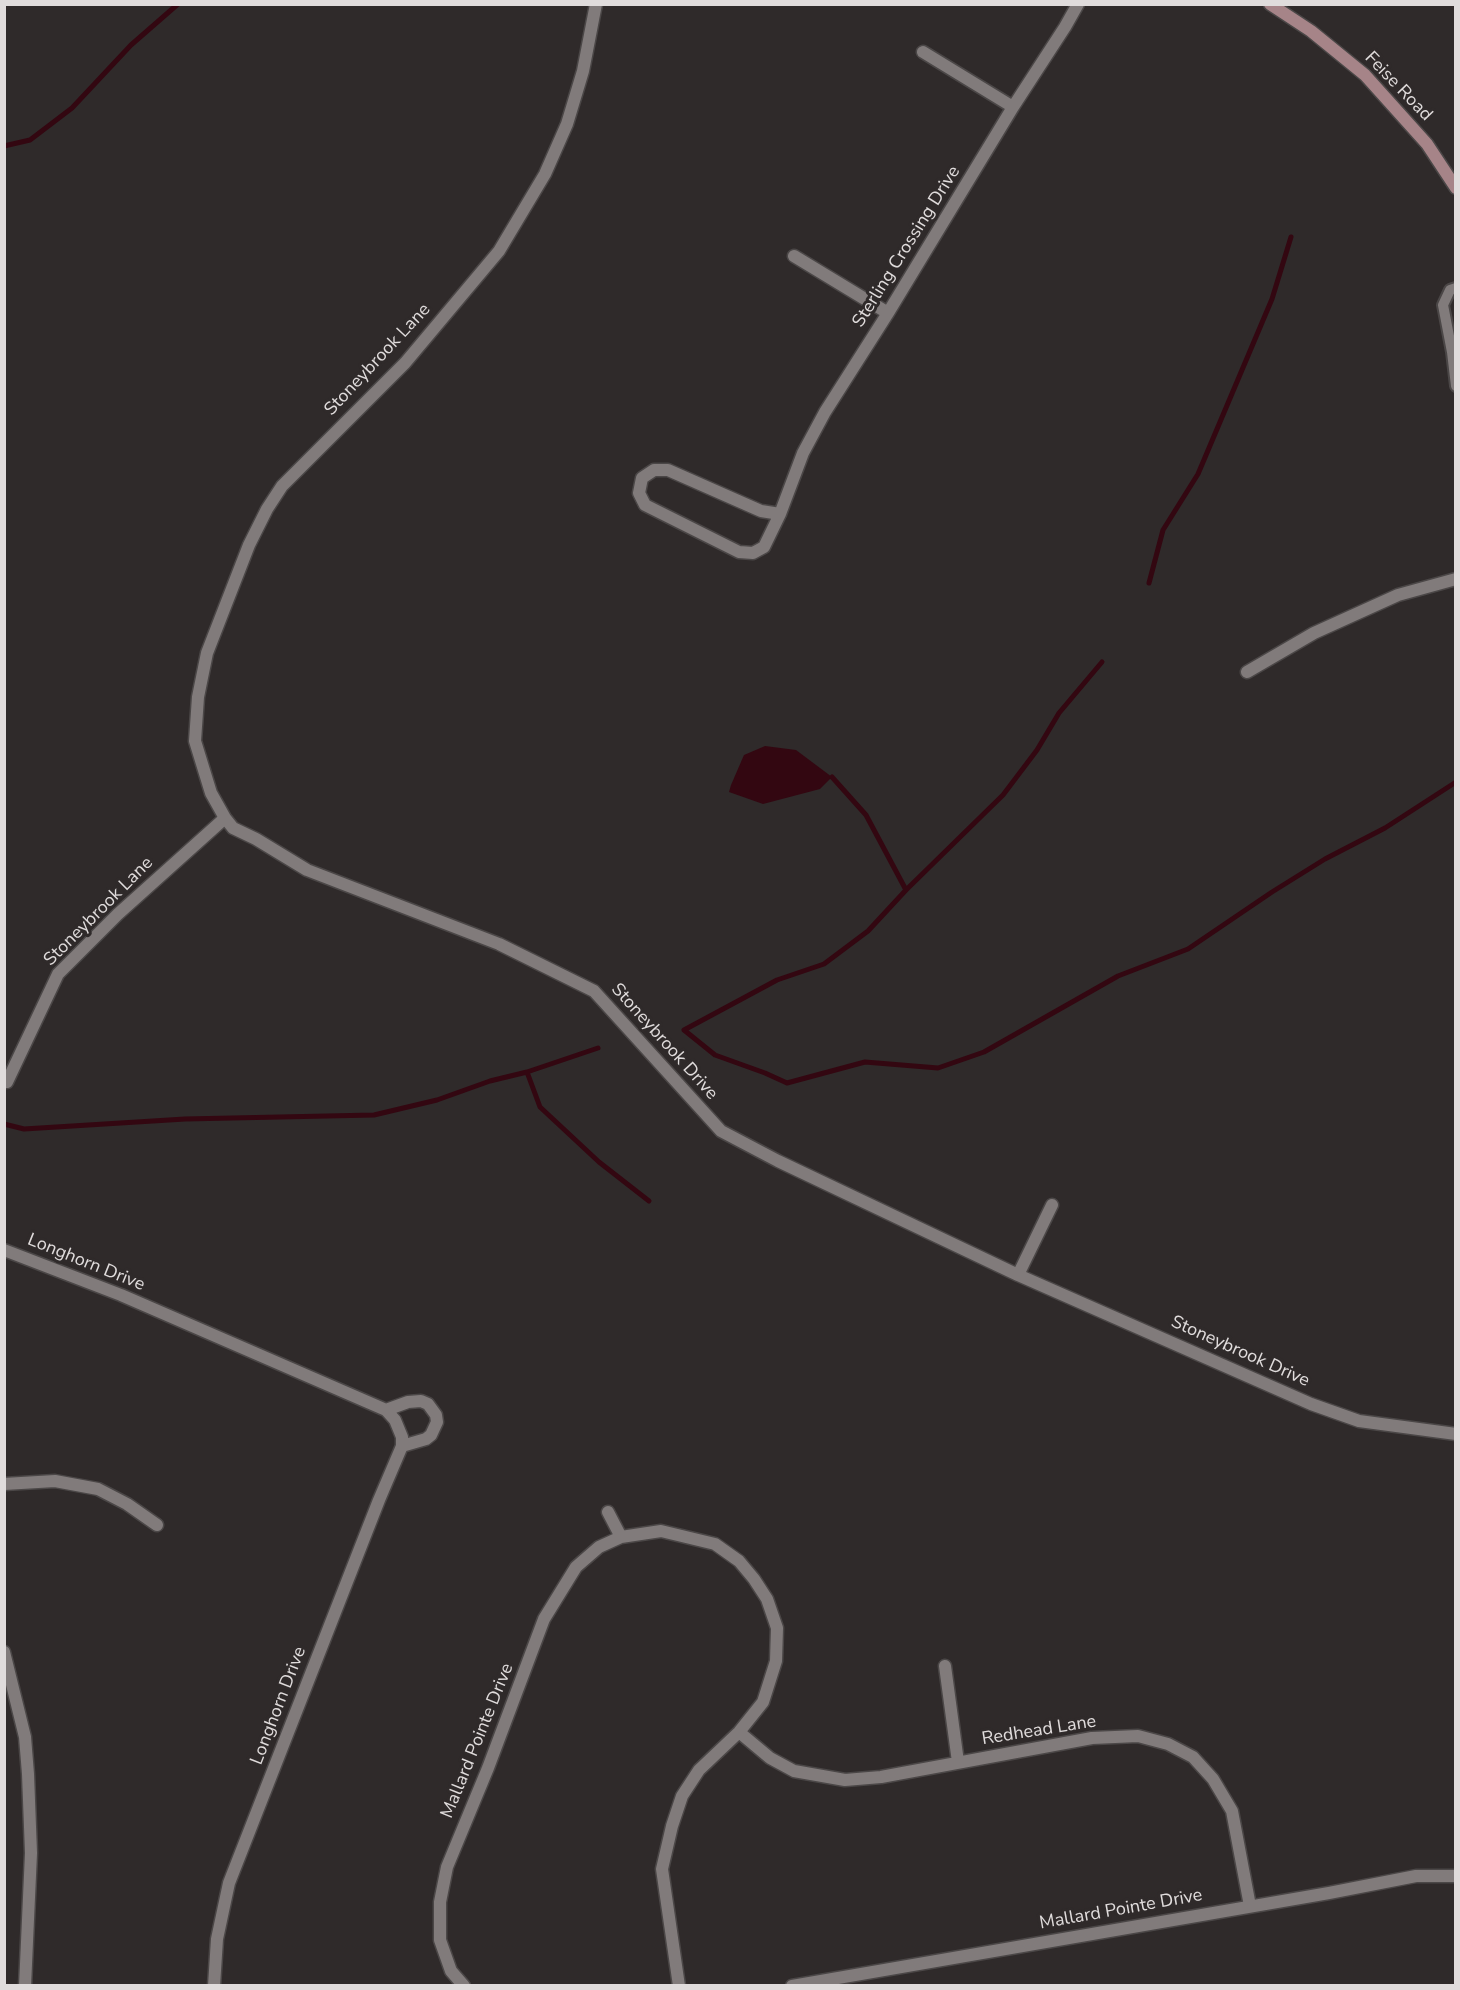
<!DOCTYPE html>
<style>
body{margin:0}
#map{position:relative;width:1460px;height:1990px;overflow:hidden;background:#2f2a2a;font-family:"Nunito Sans",sans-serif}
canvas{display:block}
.frame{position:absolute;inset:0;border:6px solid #e0dcdc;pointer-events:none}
</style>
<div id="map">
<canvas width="1460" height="1990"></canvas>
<div class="frame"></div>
</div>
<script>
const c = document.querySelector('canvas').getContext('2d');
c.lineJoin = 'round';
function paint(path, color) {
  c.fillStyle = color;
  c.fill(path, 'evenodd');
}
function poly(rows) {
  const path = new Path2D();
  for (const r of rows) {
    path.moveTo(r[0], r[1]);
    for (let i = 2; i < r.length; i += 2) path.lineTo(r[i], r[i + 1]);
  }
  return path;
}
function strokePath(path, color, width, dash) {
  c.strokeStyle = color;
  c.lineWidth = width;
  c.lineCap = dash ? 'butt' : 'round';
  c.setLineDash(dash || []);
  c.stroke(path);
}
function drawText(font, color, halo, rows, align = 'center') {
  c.font = font + ' "Nunito Sans",sans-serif';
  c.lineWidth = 6;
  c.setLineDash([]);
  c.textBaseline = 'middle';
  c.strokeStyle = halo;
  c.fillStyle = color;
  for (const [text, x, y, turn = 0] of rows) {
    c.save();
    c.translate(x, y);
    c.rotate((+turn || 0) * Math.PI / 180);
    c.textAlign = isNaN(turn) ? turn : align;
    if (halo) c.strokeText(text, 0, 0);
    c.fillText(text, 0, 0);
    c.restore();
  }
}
paint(poly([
 [765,746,796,750,832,777,820,789,763,804,729,792,731,785,744,755]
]), '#330711');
strokePath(poly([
 [4,146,30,140,72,108,131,45,178,4],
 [1149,583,1163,530,1198,474,1272,299,1291,237],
 [1102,662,1059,713,1037,750,1003,795,906,890,868,931,824,964,777,980,684,1030,715,1055,765,1073,787,1083,865,1062,938,1068,984,1052,1118,976,1188,949,1272,892,1325,859,1385,828,1456,782],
 [832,777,866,815,906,890],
 [527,1072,540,1107,599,1162,649,1201],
 [4,1124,24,1129,185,1119,374,1115,437,1100,490,1081,527,1072,598,1048]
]), '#330711', 5);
const lane = poly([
 [1456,288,1450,290,1443,305,1452,352,1456,386]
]);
const street = poly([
 [596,4,583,71,567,124,545,174,499,251,405,363,282,486,267,509,249,545,207,653,198,697,195,741,211,793,225,818,233,828,256,839,307,870,499,944,594,991,721,1131,778,1161,1018,1275,1311,1404,1359,1421,1456,1434],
 [923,52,1013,107],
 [794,256,888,313],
 [780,514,761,511,668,470,654,470,642,478,639,493,645,505,739,552,753,553,764,547,780,514,803,453,825,412,888,313,1013,107,1065,27,1078,4],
 [1247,672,1314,633,1398,595,1456,579],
 [7,1082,58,974,118,914,225,818],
 [4,1250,121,1295,386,1410,395,1420,402,1437,402,1446,379,1500,229,1883,217,1939,214,1986],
 [1018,1275,1052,1205],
 [386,1410,408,1402,421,1401,428,1404,436,1415,437,1422,431,1435,426,1439,402,1446],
 [4,1484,55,1481,98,1489,127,1504,157,1525],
 [608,1512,621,1537],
 [4,1652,25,1737,28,1774,31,1853,25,1986],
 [945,1666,958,1762],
 [739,1732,770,1758,794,1771,845,1780,881,1777,1092,1738,1138,1736,1168,1744,1193,1757,1213,1779,1232,1811,1250,1906],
 [464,1986,451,1971,440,1940,440,1902,447,1867,488,1768,544,1619,576,1567,599,1547,621,1537,661,1531,715,1544,739,1561,754,1579,767,1599,777,1628,776,1661,763,1702,739,1732,699,1770,682,1796,672,1826,662,1869,679,1986],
 [792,1986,1329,1893,1416,1876,1456,1876]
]);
const secondary = poly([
 [1270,4,1311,31,1365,75,1427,144,1456,188]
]);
strokePath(lane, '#4b4747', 14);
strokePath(street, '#4b4747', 15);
strokePath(secondary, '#4b4747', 15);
strokePath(lane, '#817b7b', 10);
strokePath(street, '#817b7b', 12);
strokePath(secondary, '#a68488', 12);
drawText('18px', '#e0dcdc', '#2f2a2a', [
 ["Feise Road",1398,87,46],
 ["Sterling Crossing Drive",907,247,-58],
 ["Stoneybrook Lane",378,360,-47],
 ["Stoneybrook Lane",99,912,-45],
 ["Stoneybrook Drive",664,1042,48],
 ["Longhorn Drive",86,1263,22],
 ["Stoneybrook Drive",1240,1352,24],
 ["Longhorn Drive",279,1706,-69],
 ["Redhead Lane",1039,1731,-9],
 ["Mallard Pointe Drive",478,1741,-68],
 ["Mallard Pointe Drive",1121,1910,-10]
]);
</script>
